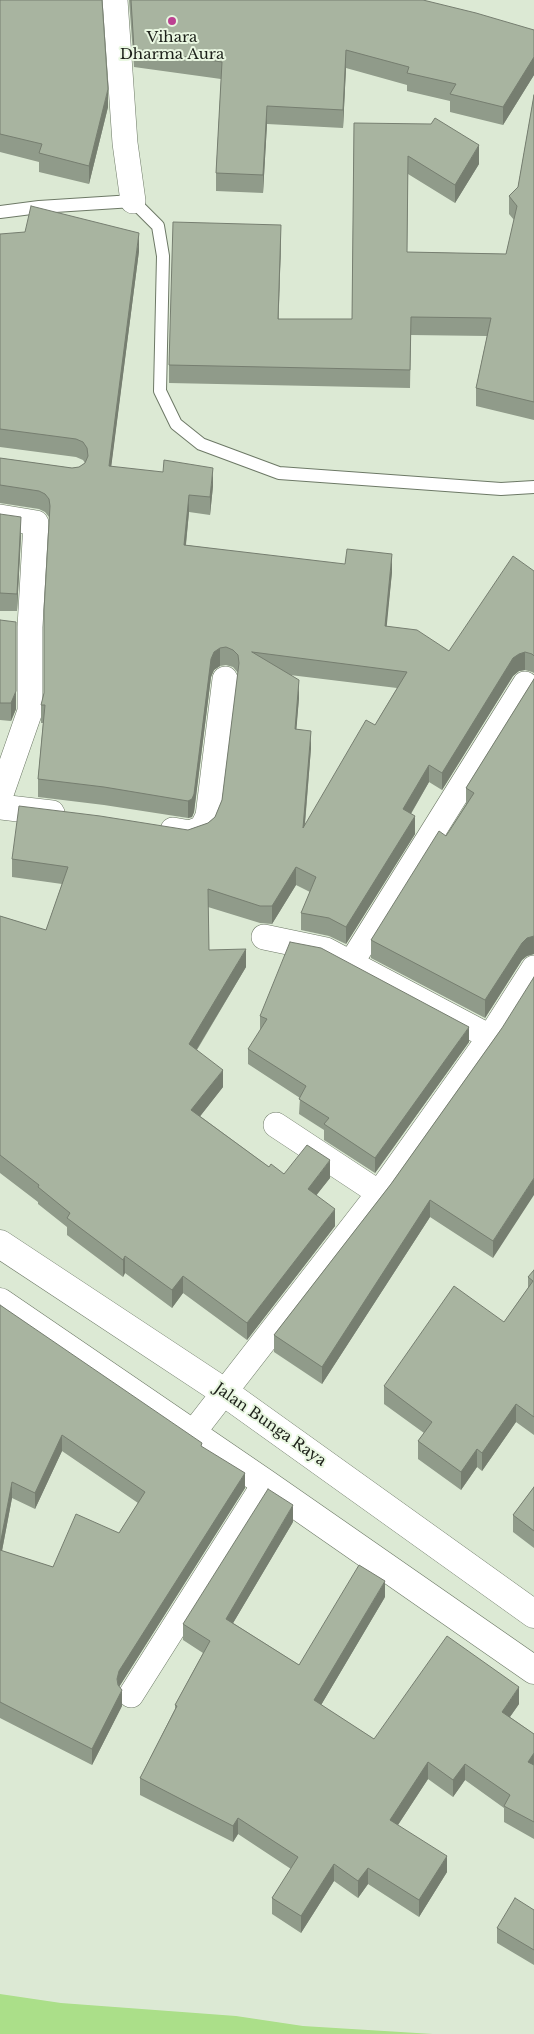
<!DOCTYPE html>
<style>
body{margin:0}
canvas{display:block;background:#dce9d4}
</style>
<canvas width="534" height="2034"></canvas>
<script>
const c = document.querySelector('canvas').getContext('2d');
c.lineJoin = 'round';
function paint(path, color) {
  c.fillStyle = color;
  c.fill(path, 'evenodd');
}
function poly(rows) {
  const path = new Path2D();
  for (const r of rows) {
    path.moveTo(r[0], r[1]);
    for (let i = 2; i < r.length; i += 2) path.lineTo(r[i], r[i + 1]);
  }
  return path;
}
function strokePath(path, color, width, dash) {
  c.strokeStyle = color;
  c.lineWidth = width;
  c.lineCap = dash ? 'butt' : 'round';
  c.setLineDash(dash || []);
  c.stroke(path);
}
function drawText(font, color, halo, rows, align = 'center') {
  c.font = font + ' "Libre Baskerville",serif';
  c.lineWidth = 4;
  c.setLineDash([]);
  c.textBaseline = 'middle';
  c.strokeStyle = halo;
  c.fillStyle = color;
  for (const [text, x, y, turn = 0] of rows) {
    c.save();
    c.translate(x, y);
    c.rotate((+turn || 0) * Math.PI / 180);
    c.textAlign = isNaN(turn) ? turn : align;
    if (halo) c.strokeText(text, 0, 0);
    c.fillText(text, 0, 0);
    c.restore();
  }
}
paint(poly([
 [0,1994,61,2003,236,2016,303,2026,433,2034,0,2034]
]), '#abdf89');
const service = poly([
 [0,212,39,207,133,201,158,226,163,256,160,391,176,424,201,444,279,473,501,489,534,487]
]);
const minor = poly([
 [115,0,125,143,133,201],
 [0,517,36,523,30,627,30,711,0,797],
 [0,807,52,813],
 [173,830,190,833,202,828,208,816,225,679],
 [264,937,326,950,490,1037],
 [351,963,525,684],
 [276,1125,379,1193],
 [192,1434,379,1193,490,1037,534,968],
 [131,1695,265,1483]
]);
const primary = poly([
 [0,1244,224,1392,534,1614],
 [0,1302,265,1483,534,1670]
]);
strokePath(service, '#6d7966', 14);
strokePath(minor, '#6d7966', 26);
strokePath(primary, '#6d7966', 29);
strokePath(service, '#fff', 12);
strokePath(minor, '#fff', 25);
strokePath(primary, '#fff', 28);
paint(poly([
 [0,0,108,107,89,184,39,172,39,162,0,152],
 [129,0,274,0,534,30,534,75,503,125,450,112,450,101,407,91,407,85,346,68,343,128,267,124,263,193,216,191,216,173,221,79,134,67],
 [534,95,534,420,476,406,476,388,487,336,411,335,410,388,169,383,169,365,281,243,278,319,352,319,354,123,479,164,455,203,408,174,407,252,506,254,514,220,509,214,509,196,518,187],
 [0,234,139,251,111,466,213,486,210,515,189,512,186,545,392,572,386,626,449,651,534,571,534,673,532,672,525,670,519,671,513,676,442,790,429,782,411,814,415,834,346,944,329,936,301,930,301,913,310,892,296,885,272,924,260,923,208,907,209,950,246,967,197,1050,223,1087,200,1116,269,1167,284,1174,330,1178,316,1195,335,1226,247,1340,183,1293,172,1308,125,1273,123,1277,67,1235,67,1227,38,1204,38,1202,0,1173,0,916,46,930,62,884,12,877,12,859,188,830,208,823,215,817,222,800,238,673,233,667,226,665,220,666,214,670,211,677,194,812,192,817,188,818,104,805,38,797,38,779,43,723,41,723,41,705,44,693,50,520,49,517,45,512,39,509,0,503,0,458,72,468,79,467,85,463,83,460,76,457,0,447],
 [290,675,397,688,375,725,305,825,311,748,296,729,299,698],
 [0,514,21,535,17,611,0,611],
 [0,620,16,709,11,721,0,720],
 [534,679,534,954,527,956,522,960,485,1018,371,958,371,940,446,836,466,804,466,788],
 [260,1016,469,1042,375,1173,324,1140,324,1130,299,1114,300,1098,248,1064,248,1049,260,1031],
 [502,1028,493,1258,430,1217,322,1384,274,1352,274,1335,391,1184],
 [534,1270,534,1435,516,1422,482,1471,477,1467,461,1490,418,1459,418,1441,424,1433,384,1404,384,1386,504,1322,528,1288,528,1277],
 [0,1305,202,1447,245,1488,119,1687,122,1706,92,1765,0,1718],
 [62,1451,138,1503,119,1533,53,1567,2,1551,12,1498,35,1509],
 [534,1487,534,1548,513,1532,513,1515],
 [293,1522,233,1623,299,1665,385,1597,321,1705,374,1739,519,1704,510,1717,534,1734,534,1839,504,1822,504,1808,465,1780,453,1797,428,1779,398,1825,447,1872,419,1917,368,1884,358,1898,334,1881,301,1933,272,1914,272,1898,291,1869,238,1834,233,1842,140,1795,140,1778,175,1709,175,1705,203,1653,183,1640,183,1624],
 [534,1910,534,1965,497,1943,497,1928]
]), '#909b8a');
paint(poly([
 [346,50,346,68,343,128,343,110],
 [534,57,534,75,503,125,503,107],
 [108,89,108,107,89,184,89,166],
 [267,106,267,124,263,193,263,175],
 [479,145,479,164,455,203,455,185],
 [281,225,281,243,278,337,278,319],
 [139,233,139,251,109,484,109,466],
 [213,468,213,486,210,515,210,497],
 [189,495,189,512,184,562,184,545],
 [21,517,21,535,17,611,17,594],
 [392,554,392,572,385,644,385,626],
 [220,648,220,666,214,670,211,677,194,812,192,817,188,818,188,801,211,659,214,652],
 [525,652,525,670,519,671,513,676,442,790,442,773,513,658,519,654],
 [299,680,299,698,295,747,295,729],
 [16,691,16,709,11,721,11,703],
 [311,731,311,748,303,845,303,828],
 [429,765,429,782,403,827,403,809],
 [415,816,415,834,346,944,346,927],
 [296,867,296,885,272,924,272,906],
 [534,936,534,954,527,956,522,960,485,1018,485,1000,522,943,527,938],
 [246,949,246,967,189,1062,189,1044],
 [469,1027,469,1042,375,1173,375,1158],
 [223,1070,223,1087,191,1128,191,1110],
 [330,1160,330,1178,308,1206,308,1189],
 [534,1178,534,1195,493,1258,493,1241],
 [430,1200,430,1217,322,1384,322,1367],
 [335,1209,335,1226,247,1340,247,1323],
 [125,1256,125,1273,123,1277,123,1260],
 [183,1276,183,1293,172,1308,172,1290],
 [516,1404,516,1422,482,1471,482,1453],
 [62,1435,62,1451,35,1509,35,1493],
 [477,1449,477,1467,461,1490,461,1472],
 [245,1473,245,1488,119,1687,117,1679,119,1671],
 [12,1482,12,1498,0,1561,0,1545],
 [293,1505,293,1522,226,1635,226,1619],
 [385,1581,385,1597,314,1717,314,1700],
 [519,1687,519,1704,502,1728,502,1712],
 [122,1690,122,1706,92,1765,92,1749],
 [534,1753,534,1770,528,1762],
 [428,1762,428,1779,390,1837,390,1820],
 [465,1764,465,1780,453,1797,453,1780],
 [238,1818,238,1834,233,1842,233,1826],
 [447,1856,447,1872,419,1917,419,1900],
 [334,1864,334,1881,301,1933,301,1916],
 [368,1868,368,1884,358,1898,358,1881]
]), '#767e70');
const building = poly([
 [0,0,102,0,108,89,89,166,39,153,42,144,0,134,0,0],
 [131,0,423,0,476,13,534,30,534,57,503,107,450,94,456,84,407,73,409,67,346,50,343,110,267,106,263,175,216,173,222,62,134,49,131,0],
 [534,95,534,402,476,388,491,318,411,317,410,370,169,365,173,222,281,225,278,319,352,319,354,123,431,124,435,118,479,145,455,185,408,156,407,252,506,254,517,206,509,196,518,187,534,95],
 [31,206,139,233,109,466,163,472,164,460,213,468,210,497,189,495,184,545,345,564,347,549,392,554,385,626,417,630,449,651,513,556,534,571,534,656,532,654,525,652,519,654,513,658,442,773,429,765,403,809,415,816,346,927,329,918,301,913,316,877,296,867,272,906,260,906,208,889,209,950,246,949,189,1044,223,1070,191,1110,269,1167,271,1164,284,1174,307,1145,330,1160,308,1189,335,1209,247,1323,183,1276,172,1290,125,1256,123,1260,67,1218,70,1213,38,1187,39,1185,0,1155,0,916,46,930,68,867,12,859,19,806,100,816,188,830,208,823,215,817,222,800,239,663,238,655,233,650,226,647,220,648,214,652,211,659,194,794,192,799,188,801,104,787,38,779,45,705,41,705,44,693,44,610,50,506,49,499,45,494,39,491,0,485,0,458,72,468,79,467,85,463,88,456,87,448,83,442,76,439,0,429,0,234,25,232,31,206],
 [252,652,407,672,375,725,366,720,303,828,311,731,295,729,299,680,252,652],
 [0,514,21,517,17,594,0,593,0,514],
 [0,620,16,622,16,691,11,703,0,703,0,620],
 [534,679,534,936,527,938,522,943,485,1000,371,940,439,831,446,836,474,793,466,788,534,679],
 [290,942,321,948,469,1027,375,1158,324,1124,329,1118,299,1099,306,1086,248,1049,267,1019,260,1016,290,942],
 [534,977,534,1178,493,1241,430,1200,322,1367,274,1335,391,1184,502,1028,534,977],
 [534,1270,534,1417,516,1404,482,1453,477,1449,461,1472,418,1441,432,1422,384,1386,454,1286,504,1322,533,1281,528,1277,534,1270],
 [0,1305,202,1443,201,1446,245,1473,119,1671,117,1679,118,1685,122,1690,92,1749,0,1702,0,1550,53,1567,76,1514,119,1533,145,1492,62,1435,35,1493,12,1482,0,1545,0,1305],
 [534,1487,534,1531,513,1515,534,1487],
 [268,1489,293,1505,226,1619,299,1665,359,1565,385,1581,314,1700,374,1739,447,1636,519,1687,502,1712,534,1734,534,1753,528,1762,534,1765,534,1822,504,1806,510,1795,465,1764,453,1780,428,1762,390,1820,447,1856,419,1900,368,1868,358,1881,334,1864,301,1916,272,1898,298,1857,238,1818,233,1826,140,1778,177,1706,175,1705,210,1641,183,1624,268,1489],
 [515,1898,534,1910,534,1950,497,1928,515,1898]
]);
paint(building, '#a8b4a0');
strokePath(building, '#767e70', 1);
for (const [x, y, r, color] of [
 [172,21,5,"#bc4192"]
]) {
  const dot = new Path2D();
  dot.arc(x, y, r, 0, 2 * Math.PI);
  c.fillStyle = color;
  c.fill(dot);
  strokePath(dot, '#e9f7e1', 2);
}
drawText('15px', '#1d211a', '#e9f7e1', [
 ["Vihara",172,38],
 ["Dharma Aura",172,55]
]);
drawText('15px', '#1d211a', '#e9f7e1', [
 ["Jalan Bunga Raya",270,1425,35]
]);
</script>
